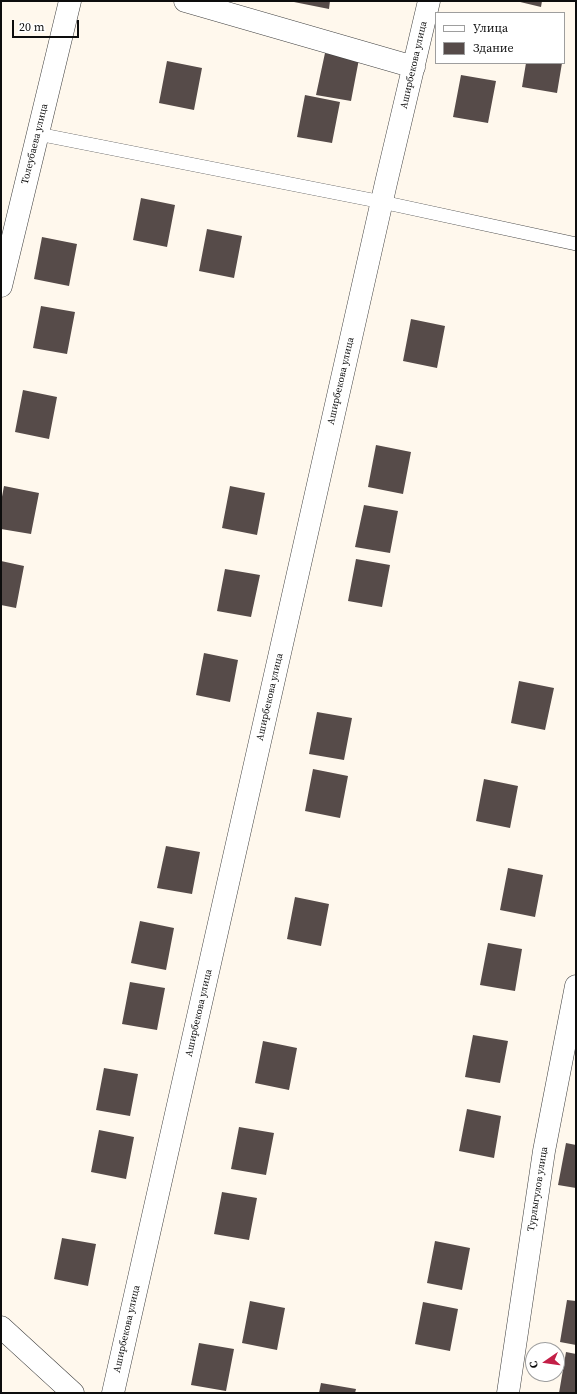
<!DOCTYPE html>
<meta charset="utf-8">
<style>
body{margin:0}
#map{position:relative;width:577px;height:1394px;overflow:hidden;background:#fff8ed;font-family:"Source Serif 4",serif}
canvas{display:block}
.frame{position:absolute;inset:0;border:2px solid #0d0d0d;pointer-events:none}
.legend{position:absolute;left:435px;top:12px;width:130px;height:52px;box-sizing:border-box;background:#fff;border:1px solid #9e9e9e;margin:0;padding:5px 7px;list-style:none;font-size:12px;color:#0d0d0d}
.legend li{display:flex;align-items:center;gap:8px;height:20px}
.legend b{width:20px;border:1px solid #9e9e9e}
.north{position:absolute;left:525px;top:1342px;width:40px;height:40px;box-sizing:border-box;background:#fff;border:1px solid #9e9e9e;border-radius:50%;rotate:257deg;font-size:11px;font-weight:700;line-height:16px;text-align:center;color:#0d0d0d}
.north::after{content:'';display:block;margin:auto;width:14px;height:18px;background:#c31f47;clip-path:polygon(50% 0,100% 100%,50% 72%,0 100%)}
.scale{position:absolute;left:12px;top:20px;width:67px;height:18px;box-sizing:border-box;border:2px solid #0d0d0d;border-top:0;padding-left:5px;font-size:12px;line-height:14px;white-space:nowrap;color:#0d0d0d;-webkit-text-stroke:3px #fff;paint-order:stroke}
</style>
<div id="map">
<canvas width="577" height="1394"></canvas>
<div class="frame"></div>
<ul class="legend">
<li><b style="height:5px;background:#fff"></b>Улица</li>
<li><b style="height:11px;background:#564b49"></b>Здание</li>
</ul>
<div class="north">С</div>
<div class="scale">20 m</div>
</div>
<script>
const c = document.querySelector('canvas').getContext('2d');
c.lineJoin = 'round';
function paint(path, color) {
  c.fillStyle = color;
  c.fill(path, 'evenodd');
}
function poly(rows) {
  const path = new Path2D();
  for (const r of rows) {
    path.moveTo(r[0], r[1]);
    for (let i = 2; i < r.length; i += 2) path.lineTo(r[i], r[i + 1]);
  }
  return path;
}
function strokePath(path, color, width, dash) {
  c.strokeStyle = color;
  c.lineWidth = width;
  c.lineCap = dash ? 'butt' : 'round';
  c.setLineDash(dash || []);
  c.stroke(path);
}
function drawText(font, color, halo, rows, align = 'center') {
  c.font = font + ' "Source Serif 4",serif';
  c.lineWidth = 4;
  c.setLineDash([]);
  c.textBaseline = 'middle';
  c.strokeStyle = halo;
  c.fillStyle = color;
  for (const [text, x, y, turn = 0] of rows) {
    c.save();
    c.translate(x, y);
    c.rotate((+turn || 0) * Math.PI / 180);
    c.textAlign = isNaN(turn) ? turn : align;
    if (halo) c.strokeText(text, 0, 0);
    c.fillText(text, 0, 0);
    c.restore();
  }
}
paint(poly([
 [294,1,330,1,329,9,294,2],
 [516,1,542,1,541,7],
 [325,53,359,59,351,101,316,95],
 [167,61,202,68,194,110,159,103],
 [526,63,562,63,557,93,522,87],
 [461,75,496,81,488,123,453,117],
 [305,95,340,102,332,143,297,137],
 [141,198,175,205,167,247,133,240],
 [207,229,242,236,234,278,199,271],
 [42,237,77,244,69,286,34,279],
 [41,306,75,312,67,354,33,348],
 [411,319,445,326,437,368,403,361],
 [23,390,57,397,49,439,15,432],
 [376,445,411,452,403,494,368,487],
 [4,486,39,493,31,534,1,529,1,502],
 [230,486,265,493,257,535,222,528],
 [364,505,398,511,390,553,355,547],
 [356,559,390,565,382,607,348,601],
 [1,561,24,566,16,608,1,605],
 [225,569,260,575,251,617,217,611],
 [204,653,238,660,230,702,196,695],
 [519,681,554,688,545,730,511,723],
 [317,712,352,718,344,760,309,754],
 [313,769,348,776,340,818,305,811],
 [484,779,518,786,510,828,476,821],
 [166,846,200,852,192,894,157,888],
 [508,868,543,875,535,917,500,910],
 [295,897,329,904,321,946,287,939],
 [140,921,174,928,166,970,131,963],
 [488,943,522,949,515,991,480,985],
 [130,982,165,988,157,1030,122,1024],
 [473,1035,508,1041,500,1083,465,1077],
 [263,1041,297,1048,289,1090,255,1083],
 [104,1068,138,1074,130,1116,96,1110],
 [467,1109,501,1116,494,1158,459,1151],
 [239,1127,274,1133,266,1175,231,1169],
 [99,1130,134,1137,126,1179,91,1172],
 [566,1143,576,1145,576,1188,558,1185],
 [222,1192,257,1198,249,1240,214,1234],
 [62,1238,96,1244,88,1286,54,1279],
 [435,1241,470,1248,462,1290,427,1283],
 [567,1300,576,1301,576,1345,560,1342],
 [250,1301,285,1308,277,1350,242,1343],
 [423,1302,458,1309,450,1351,415,1344],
 [199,1343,234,1349,226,1391,191,1385],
 [566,1352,576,1354,576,1393,559,1393],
 [321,1383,356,1389,355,1393,319,1393]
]), '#564b49');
const service = poly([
 [38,134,382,202,576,244]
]);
const minor = poly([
 [185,1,414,67],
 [1,286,70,1],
 [113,1393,386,183,429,1],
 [508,1393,544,1151,576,986]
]);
const tertiary = poly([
 [1,1327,73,1393]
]);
strokePath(service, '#404040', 14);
strokePath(minor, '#404040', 23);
strokePath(tertiary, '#404040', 23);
strokePath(service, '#fff', 13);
strokePath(minor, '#fff', 22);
strokePath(tertiary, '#fff', 22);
drawText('10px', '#0d0d0d', '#fff', [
 ["Аширбекова улица",414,65,-77],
 ["Толеубаева улица",35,144,-76],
 ["Аширбекова улица",341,381,-77],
 ["Аширбекова улица",270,697,-77],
 ["Аширбекова улица",199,1013,-77],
 ["Турлыгулов улица",538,1189,-81],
 ["Аширбекова улица",127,1329,-77]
]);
</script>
